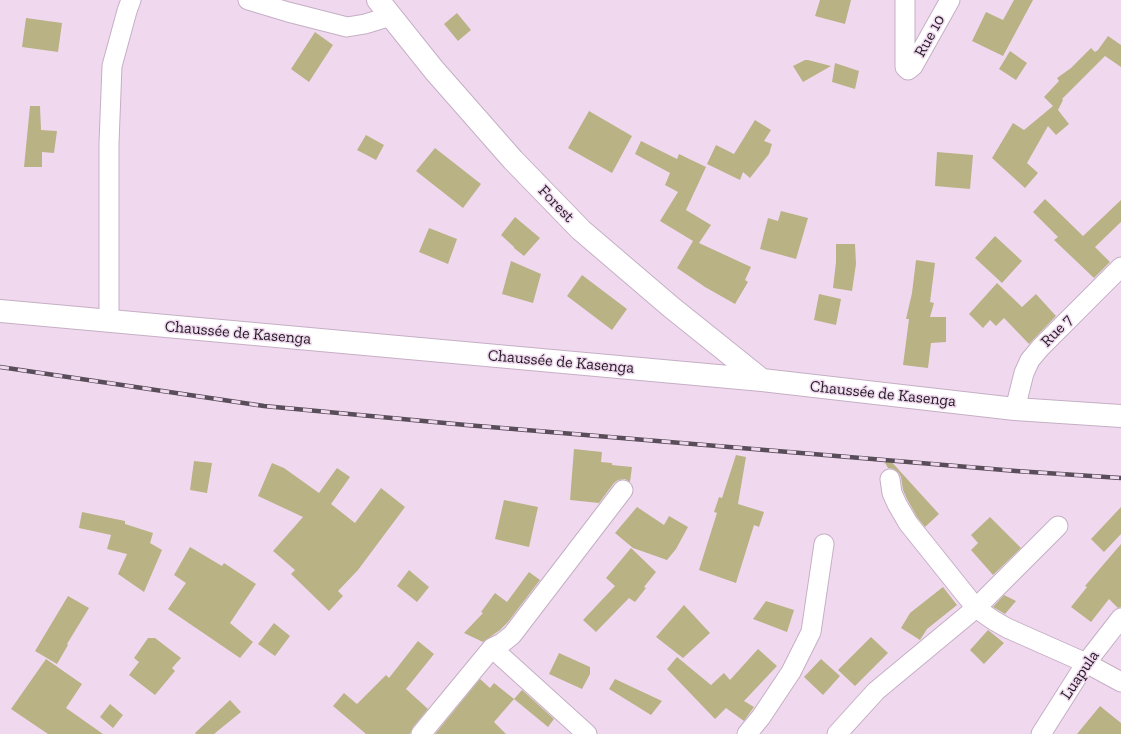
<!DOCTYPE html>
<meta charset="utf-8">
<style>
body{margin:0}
canvas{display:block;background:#f0d9ef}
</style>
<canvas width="1121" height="734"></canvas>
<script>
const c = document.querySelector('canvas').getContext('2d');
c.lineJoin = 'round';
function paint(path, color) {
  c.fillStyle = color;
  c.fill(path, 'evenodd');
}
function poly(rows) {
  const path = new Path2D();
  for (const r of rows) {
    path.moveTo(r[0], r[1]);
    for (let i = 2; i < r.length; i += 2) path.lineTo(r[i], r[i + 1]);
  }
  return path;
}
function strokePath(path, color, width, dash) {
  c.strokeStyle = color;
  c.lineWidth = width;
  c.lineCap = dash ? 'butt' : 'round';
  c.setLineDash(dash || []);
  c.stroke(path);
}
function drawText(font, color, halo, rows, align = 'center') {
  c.font = font + ' "Zilla Slab",serif';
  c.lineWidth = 3;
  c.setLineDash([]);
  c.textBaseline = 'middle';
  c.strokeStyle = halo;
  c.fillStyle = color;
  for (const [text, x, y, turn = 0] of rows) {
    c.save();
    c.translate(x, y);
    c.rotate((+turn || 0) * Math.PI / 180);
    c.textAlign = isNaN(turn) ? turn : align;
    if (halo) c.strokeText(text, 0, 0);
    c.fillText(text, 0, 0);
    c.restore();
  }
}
paint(poly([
 [820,0,851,0,845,24,815,16],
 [1014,0,1033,0,1003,56,972,41,986,12,1003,20],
 [457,13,471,30,458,41,444,24],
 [26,18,62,23,58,52,22,47],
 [315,32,333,45,309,82,291,69],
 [1108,36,1121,45,1121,67,1105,56,1062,99,1063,100,1058,110,1069,124,1056,135,1048,126,1027,163,1038,173,1025,188,992,158,1013,123,1024,130,1053,106,1044,97,1059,81,1057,78,1071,68,1091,48,1095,52,1098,50],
 [1010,51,1027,63,1016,80,999,69],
 [805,60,808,60,831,66,803,82,793,66],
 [835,63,859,71,855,89,832,82],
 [30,106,40,106,41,130,57,131,54,153,42,152,42,167,24,167],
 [589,111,632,136,612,173,568,148],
 [755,120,771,130,764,141,772,144,769,154,750,178,743,172,740,180,707,164,716,145,734,154],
 [366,135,384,145,376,160,357,150],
 [641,141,677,159,679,154,706,167,686,210,711,225,699,243,751,267,745,280,748,282,735,304,705,287,677,268,693,241,660,221,678,192,665,185,670,173,635,154],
 [435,148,481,184,463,208,416,171],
 [937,152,973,155,970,189,935,186],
 [1045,199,1083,236,1121,200,1121,222,1095,247,1110,262,1094,278,1054,240,1058,237,1033,212],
 [781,211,808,218,796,259,760,249,768,218,778,221],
 [515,217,540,238,524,256,514,248,514,247,501,235],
 [429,228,457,239,448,264,419,252],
 [995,236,1022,261,1002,283,975,258],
 [836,244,855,244,856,264,852,291,833,288,836,262],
 [916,260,935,263,930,302,934,303,930,317,946,317,946,342,931,343,928,368,903,365,909,319,906,319,912,293],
 [511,261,541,274,533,303,502,294],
 [582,275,627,309,612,330,567,296],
 [997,283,1022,307,1036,294,1056,316,1029,344,1004,318,996,326,990,320,983,328,969,314],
 [819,294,841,299,836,325,814,320],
 [574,449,602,452,601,462,612,463,612,465,632,467,630,482,625,479,618,480,614,483,599,503,570,500],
 [736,455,746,457,738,504,764,512,759,527,754,525,736,583,699,570,717,513,714,512,719,497,722,498],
 [888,458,939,514,925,527,917,517,907,499,903,490,901,477,899,473,894,469,888,468,884,461],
 [194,461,212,463,207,493,190,490],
 [272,463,284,468,319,493,337,468,350,477,331,504,355,523,381,488,405,507,358,570,338,591,343,596,329,611,291,574,295,570,273,551,303,517,258,496],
 [504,500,538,507,529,547,495,539],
 [637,507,664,525,669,516,688,527,676,549,667,560,633,548,615,533],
 [1121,507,1121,534,1104,552,1091,539],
 [82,512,125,521,125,524,153,533,150,543,162,550,144,592,118,574,127,554,107,549,111,535,79,528],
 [990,517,1021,548,993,575,971,550,978,543,971,535],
 [1121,544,1121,607,1118,608,1109,599,1091,622,1071,607,1087,587,1085,586],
 [190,547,222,566,224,563,256,584,230,623,253,642,240,658,168,609,186,583,174,575],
 [631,548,656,572,644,587,646,588,635,602,629,598,596,632,583,620,615,586,606,578],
 [409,570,429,587,417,602,397,586],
 [529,572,540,580,508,622,500,630,483,642,464,633,483,613,481,612,495,593,507,602],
 [943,587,957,605,927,629,920,640,901,628,910,613],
 [1004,595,1016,601,1005,614,993,607],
 [68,596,89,608,67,644,68,645,57,664,35,651],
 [766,601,794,610,787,632,753,619],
 [684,605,710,633,683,658,656,637],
 [274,623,290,636,275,656,258,644],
 [988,630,1004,643,984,664,970,650],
 [871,637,888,653,855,686,838,670],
 [148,638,155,638,181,658,172,668,175,671,155,695,129,675,139,662,134,658],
 [418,641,434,654,406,689,428,709,413,727,410,734,366,734,333,706,344,693,357,704,386,675,389,678],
 [758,649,777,666,744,701,754,707,744,721,726,708,715,719,667,669,677,657,711,685,724,673,730,680],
 [559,653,590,667,590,674,582,689,549,674],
 [46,659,82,684,66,708,103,734,48,734,11,709],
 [821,659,840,676,823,695,804,677],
 [480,679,490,688,494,683,514,699,494,722,506,734,435,734],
 [615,679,662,701,651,715,609,689],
 [522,690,554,719,548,727,514,699],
 [230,700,241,712,214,734,196,734,195,733],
 [110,704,123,715,113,728,100,717],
 [1100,706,1121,723,1121,734,1077,734]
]), '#b9b285');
const street = poly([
 [248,0,288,12,347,27,365,24,391,16],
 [905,0,905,67,908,70,913,66,950,0],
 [109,321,109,143,112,66,127,11,131,0],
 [1015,409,1024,373,1030,360,1040,348,1121,267],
 [890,479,892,493,897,504,908,523,976,608,993,620,1007,628,1086,663,1121,682],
 [492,648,587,734],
 [421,734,492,648,502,643,512,635,623,490],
 [747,734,761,717,791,672,811,632,824,544],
 [837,734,876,691,976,608,1058,526],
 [1041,734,1086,663,1121,618]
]);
const secondary = poly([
 [378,0,434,70,513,160,581,230,671,307,762,380],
 [0,311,762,380,1015,409,1121,416]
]);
strokePath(street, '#c5afc4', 21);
strokePath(secondary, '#c5afc4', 24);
strokePath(street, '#fff', 19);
strokePath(secondary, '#fff', 22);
const rail = poly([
 [0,367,264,406,466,425,1016,471,1121,478]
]);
strokePath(rail, '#594d59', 4.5);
strokePath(rail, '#f0d9ef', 3, [9]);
drawText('16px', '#231b23', '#f0d9ef', [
 ["Rue 10",930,36,-61],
 ["Forest",556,204,46],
 ["Rue 7",1057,331,-46],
 ["Chaussée de Kasenga",238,333,5],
 ["Chaussée de Kasenga",561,362,5],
 ["Chaussée de Kasenga",883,394,6],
 ["Luapula",1080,675,-56]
]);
</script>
